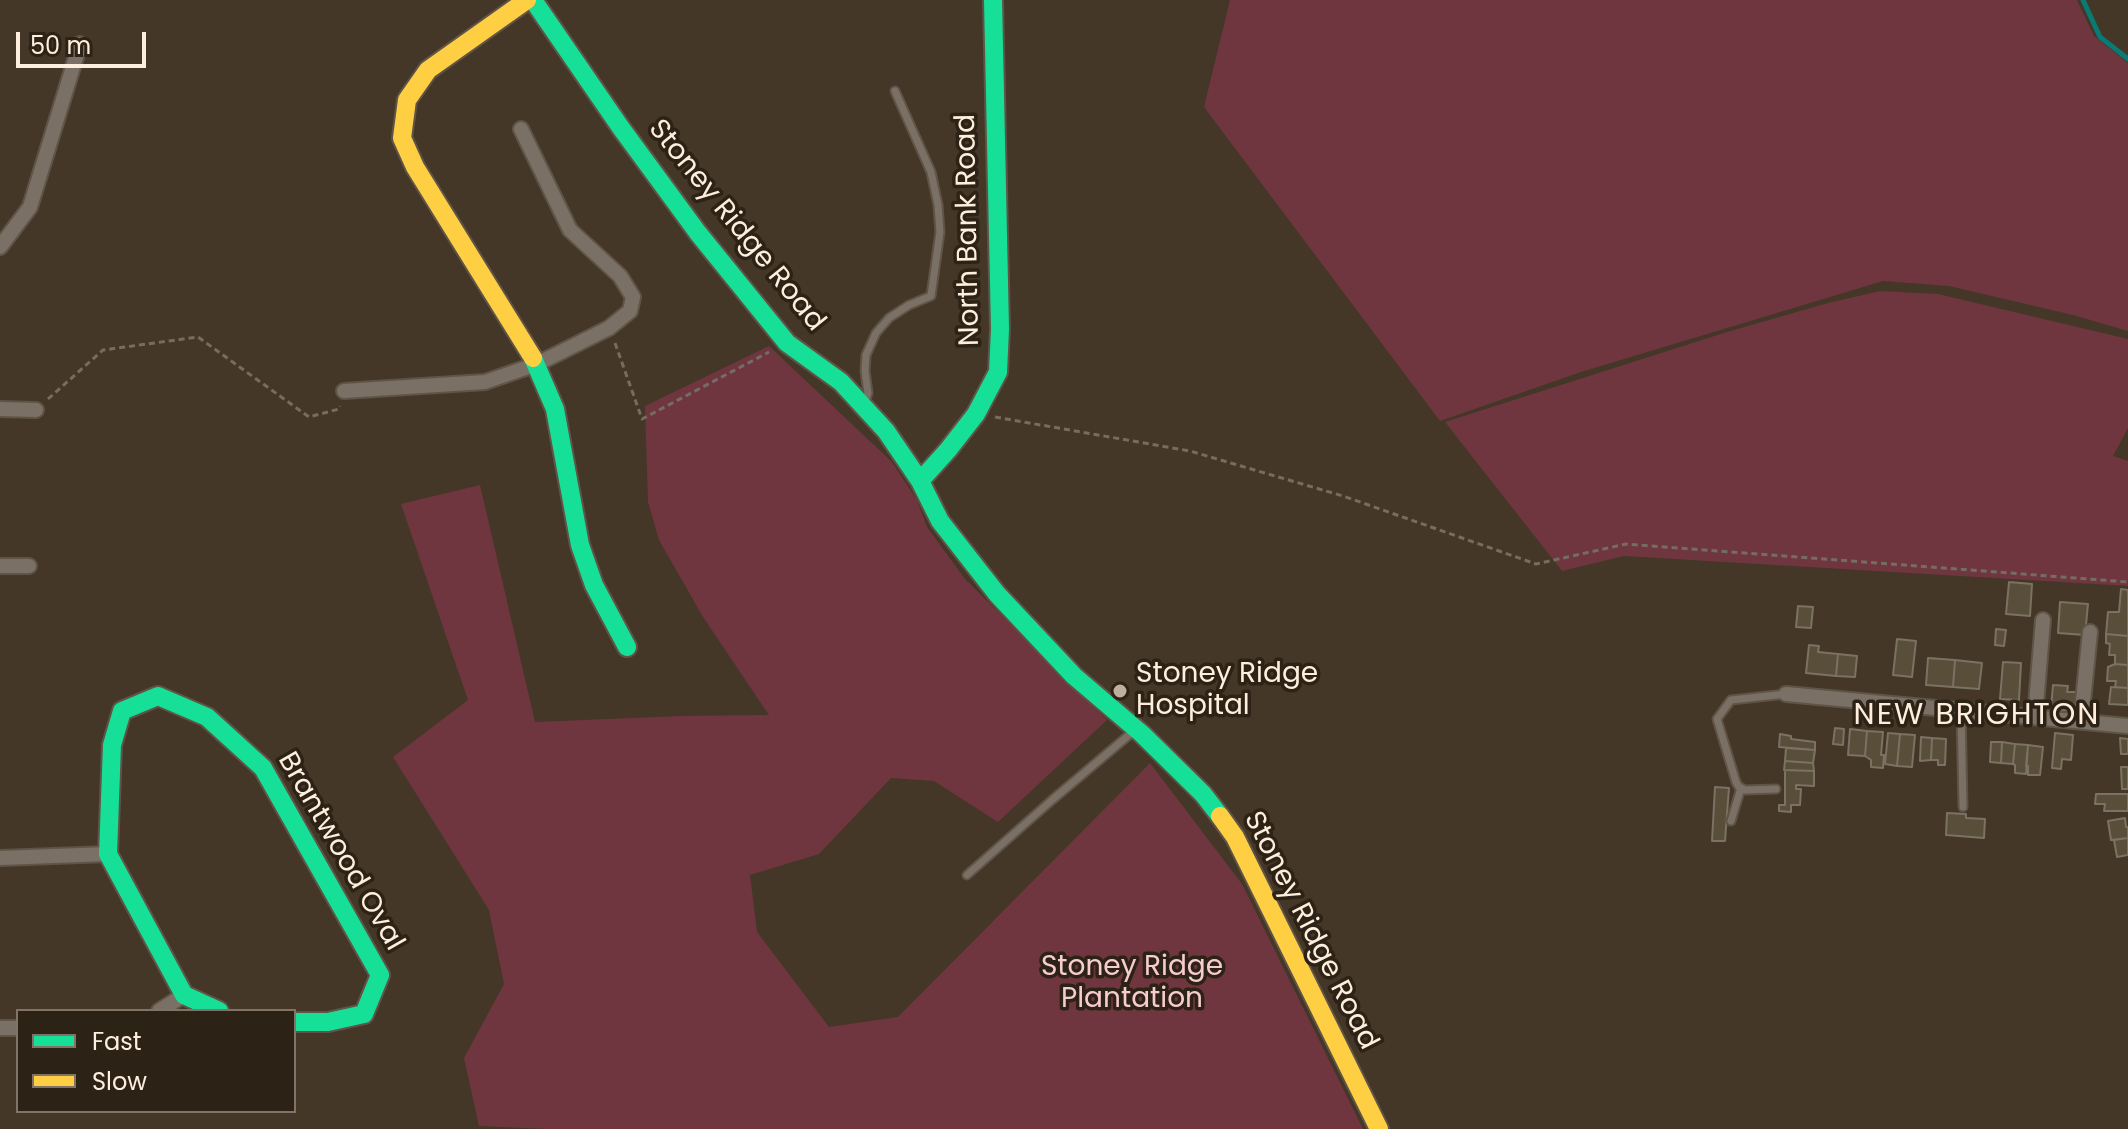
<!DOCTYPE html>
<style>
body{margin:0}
#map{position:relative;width:2128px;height:1129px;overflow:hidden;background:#443727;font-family:Poppins,sans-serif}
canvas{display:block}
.legend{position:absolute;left:16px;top:1009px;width:280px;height:104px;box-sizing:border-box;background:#2d2216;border:2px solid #817466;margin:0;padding:10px 14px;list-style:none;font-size:24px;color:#feeede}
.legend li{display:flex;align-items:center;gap:16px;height:40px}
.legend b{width:40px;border:2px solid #817466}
.scale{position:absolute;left:16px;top:32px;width:130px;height:36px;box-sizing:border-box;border:4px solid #feeede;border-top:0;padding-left:10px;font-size:24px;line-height:28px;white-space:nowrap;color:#feeede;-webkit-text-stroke:6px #2d2216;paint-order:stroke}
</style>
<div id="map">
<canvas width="2128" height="1129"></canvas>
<ul class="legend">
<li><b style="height:10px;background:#16e098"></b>Fast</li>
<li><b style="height:10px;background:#ffcf43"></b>Slow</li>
</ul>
<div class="scale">50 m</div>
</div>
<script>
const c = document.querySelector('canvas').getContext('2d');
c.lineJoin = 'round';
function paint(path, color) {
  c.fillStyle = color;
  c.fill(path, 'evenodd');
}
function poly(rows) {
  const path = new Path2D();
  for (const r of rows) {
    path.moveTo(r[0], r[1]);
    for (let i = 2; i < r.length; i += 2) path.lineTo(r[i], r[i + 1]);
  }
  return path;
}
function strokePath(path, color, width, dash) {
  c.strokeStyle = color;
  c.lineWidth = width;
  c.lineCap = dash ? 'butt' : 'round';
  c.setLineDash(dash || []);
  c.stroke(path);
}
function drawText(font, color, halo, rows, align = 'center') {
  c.font = font + ' Poppins,sans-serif';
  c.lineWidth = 7;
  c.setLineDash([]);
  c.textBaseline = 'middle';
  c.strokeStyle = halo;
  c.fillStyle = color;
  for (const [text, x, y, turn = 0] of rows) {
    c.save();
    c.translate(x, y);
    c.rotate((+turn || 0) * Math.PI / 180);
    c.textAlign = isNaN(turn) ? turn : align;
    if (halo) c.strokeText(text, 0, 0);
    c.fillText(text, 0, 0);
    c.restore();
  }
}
paint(poly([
 [1230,0,2077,0,2094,36,2128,63,2128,331,2073,315,1949,286,1883,281,1581,372,1440,421,1204,107],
 [1880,291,1938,294,2128,339,2128,428,2113,456,2128,461,2128,586,1624,556,1562,571,1445,422,1727,332,1828,303],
 [769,346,892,462,917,500,927,527,965,579,1107,720,998,822,934,781,891,778,819,854,750,875,757,932,829,1027,898,1017,1150,763,1242,884,1363,1129,547,1129,479,1126,464,1058,504,984,489,910,393,757,468,700,401,504,480,485,535,722,680,716,769,715,703,617,659,540,648,502,645,406]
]), '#6f363f');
strokePath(poly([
 [2083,0,2100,37,2128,59]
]), '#097a74', 5);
const building = poly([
 [2009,582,2032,584,2030,616,2006,614,2009,582],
 [2121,589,2128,590,2128,636,2106,634,2108,612,2119,612,2121,589],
 [2060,602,2088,604,2085,635,2058,633,2060,602],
 [1798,606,1813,607,1811,628,1796,627,1798,606],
 [1996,629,2006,630,2004,646,1995,645,1996,629],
 [2106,634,2128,636,2128,665,2115,664,2115,655,2109,655,2110,644,2106,643,2106,634],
 [1897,639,1916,641,1912,677,1893,675,1897,639],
 [1809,645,1819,646,1818,652,1838,654,1836,676,1806,673,1809,645],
 [1838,654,1857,656,1855,677,1836,676,1838,654],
 [1928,658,1955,660,1953,687,1926,685,1928,658],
 [1955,660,1982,663,1979,689,1953,687,1955,660],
 [2003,662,2021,663,2019,700,2000,699,2003,662],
 [2115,664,2128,665,2128,688,2115,687,2116,681,2107,681,2108,667,2115,664],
 [2053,685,2068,686,2067,692,2079,692,2077,711,2051,709,2053,685],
 [2111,687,2128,688,2128,705,2109,704,2111,687],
 [1835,728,1844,729,1843,745,1833,744,1835,728],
 [1850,729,1867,731,1865,756,1848,755,1850,729],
 [1867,731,1883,732,1881,755,1884,755,1883,768,1871,767,1871,760,1865,756,1867,731],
 [1888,733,1900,734,1897,766,1885,764,1888,733],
 [2055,733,2073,735,2071,760,2062,759,2061,769,2052,768,2055,733],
 [1780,734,1791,736,1791,739,1815,742,1815,750,1779,747,1780,734],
 [1900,734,1915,735,1912,767,1897,766,1900,734],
 [1921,737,1932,738,1931,760,1920,761,1921,737],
 [1932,738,1946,739,1945,765,1938,765,1938,760,1931,760,1932,738],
 [2120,738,2128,739,2128,754,2121,754,2120,738],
 [1991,742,2002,742,2001,763,1990,762,1991,742],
 [2002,742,2015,744,2013,764,2001,763,2002,742],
 [2015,744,2028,745,2026,774,2015,773,2015,765,2013,764,2015,744],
 [2028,745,2043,747,2040,775,2028,775,2028,766,2026,766,2028,745],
 [1786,748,1815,750,1813,763,1785,761,1786,748],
 [1785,761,1813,763,1814,771,1784,770,1785,761],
 [2121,767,2128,767,2128,789,2122,789,2121,767],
 [1785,770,1814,771,1814,786,1796,785,1796,789,1801,789,1800,805,1791,805,1791,812,1779,811,1779,805,1785,805,1785,770],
 [1715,787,1729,788,1725,841,1712,841,1715,787],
 [2096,794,2128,794,2128,811,2104,811,2105,804,2095,804,2096,794],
 [1947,813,1966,814,1966,818,1985,819,1984,838,1946,835,1947,813],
 [2125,818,2126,827,2128,827,2128,838,2111,840,2108,821,2125,818],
 [2128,838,2128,855,2117,857,2114,840,2128,838]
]);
paint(building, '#584e39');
strokePath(building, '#7b7264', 2);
const lane = poly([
 [864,404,868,393,865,371,866,355,876,333,889,318,909,305,931,296,940,232,938,205,931,172,895,91],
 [1961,710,1963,807],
 [1776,789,1745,790,1739,787,1736,782,1717,719,1731,700,1786,694],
 [1731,821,1741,788],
 [967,875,1052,800,1135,730]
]);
const street = poly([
 [0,247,30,207,80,44],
 [344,391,485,382,537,364,609,328,630,311,633,297,620,276,570,230,521,129],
 [0,409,36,410],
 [0,566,29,566],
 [1786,694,2128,726],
 [2035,717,2043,620],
 [2081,721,2090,632],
 [0,858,108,854],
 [159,1011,184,995],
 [0,1028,18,1028]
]);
const fast = poly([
 [533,0,621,128,698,233,787,343,841,382,886,431,920,481,940,521,997,594,1074,676,1142,734,1203,794,1220,816],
 [533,358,555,409,580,545,594,585,627,647],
 [920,481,948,450,976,414,998,372,1000,329,993,0],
 [219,1011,184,995,108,854,112,745,122,711,158,696,207,717,263,768,380,975,364,1014,328,1022,294,1022]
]);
const slow = poly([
 [527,0,428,70,407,100,402,138,415,167,533,358],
 [1220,816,1235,837,1379,1129]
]);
strokePath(lane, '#5f5446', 11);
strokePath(street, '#5f5446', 18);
strokePath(fast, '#5f5446', 22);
strokePath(slow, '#5f5446', 22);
strokePath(poly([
 [615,343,642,419,769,352],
 [48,399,103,350,198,337,309,417,339,409,340,406],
 [995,417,1190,451,1343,496,1536,564,1626,544,2128,582]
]), '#766d62', 3, [6, 4]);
strokePath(lane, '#7a7065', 7);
strokePath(street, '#7a7065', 14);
strokePath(fast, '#16e098', 18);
strokePath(slow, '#ffcf43', 18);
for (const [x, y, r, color] of [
 [1120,691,8,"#bdae9e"]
]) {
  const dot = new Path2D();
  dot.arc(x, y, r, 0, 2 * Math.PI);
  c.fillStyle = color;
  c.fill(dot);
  strokePath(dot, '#2d2216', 3);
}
drawText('28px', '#feeede', '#2d2216', [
 ["Stoney Ridge Road",736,226,51],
 ["North Bank Road",969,230,-91],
 ["Brantwood Oval",340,852,60],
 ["Stoney Ridge Road",1310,931,63]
]);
drawText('28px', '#feeede', '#2d2216', [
 ["Stoney Ridge",1136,675],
 ["Hospital",1136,707]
], 'left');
drawText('28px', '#f7ccd1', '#2d2216', [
 ["Stoney Ridge",1132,968],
 ["Plantation",1132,1000]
]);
c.letterSpacing = '2px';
drawText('30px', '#feeede', '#2d2216', [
 ["NEW BRIGHTON",1977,716]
]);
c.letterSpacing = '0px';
</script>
